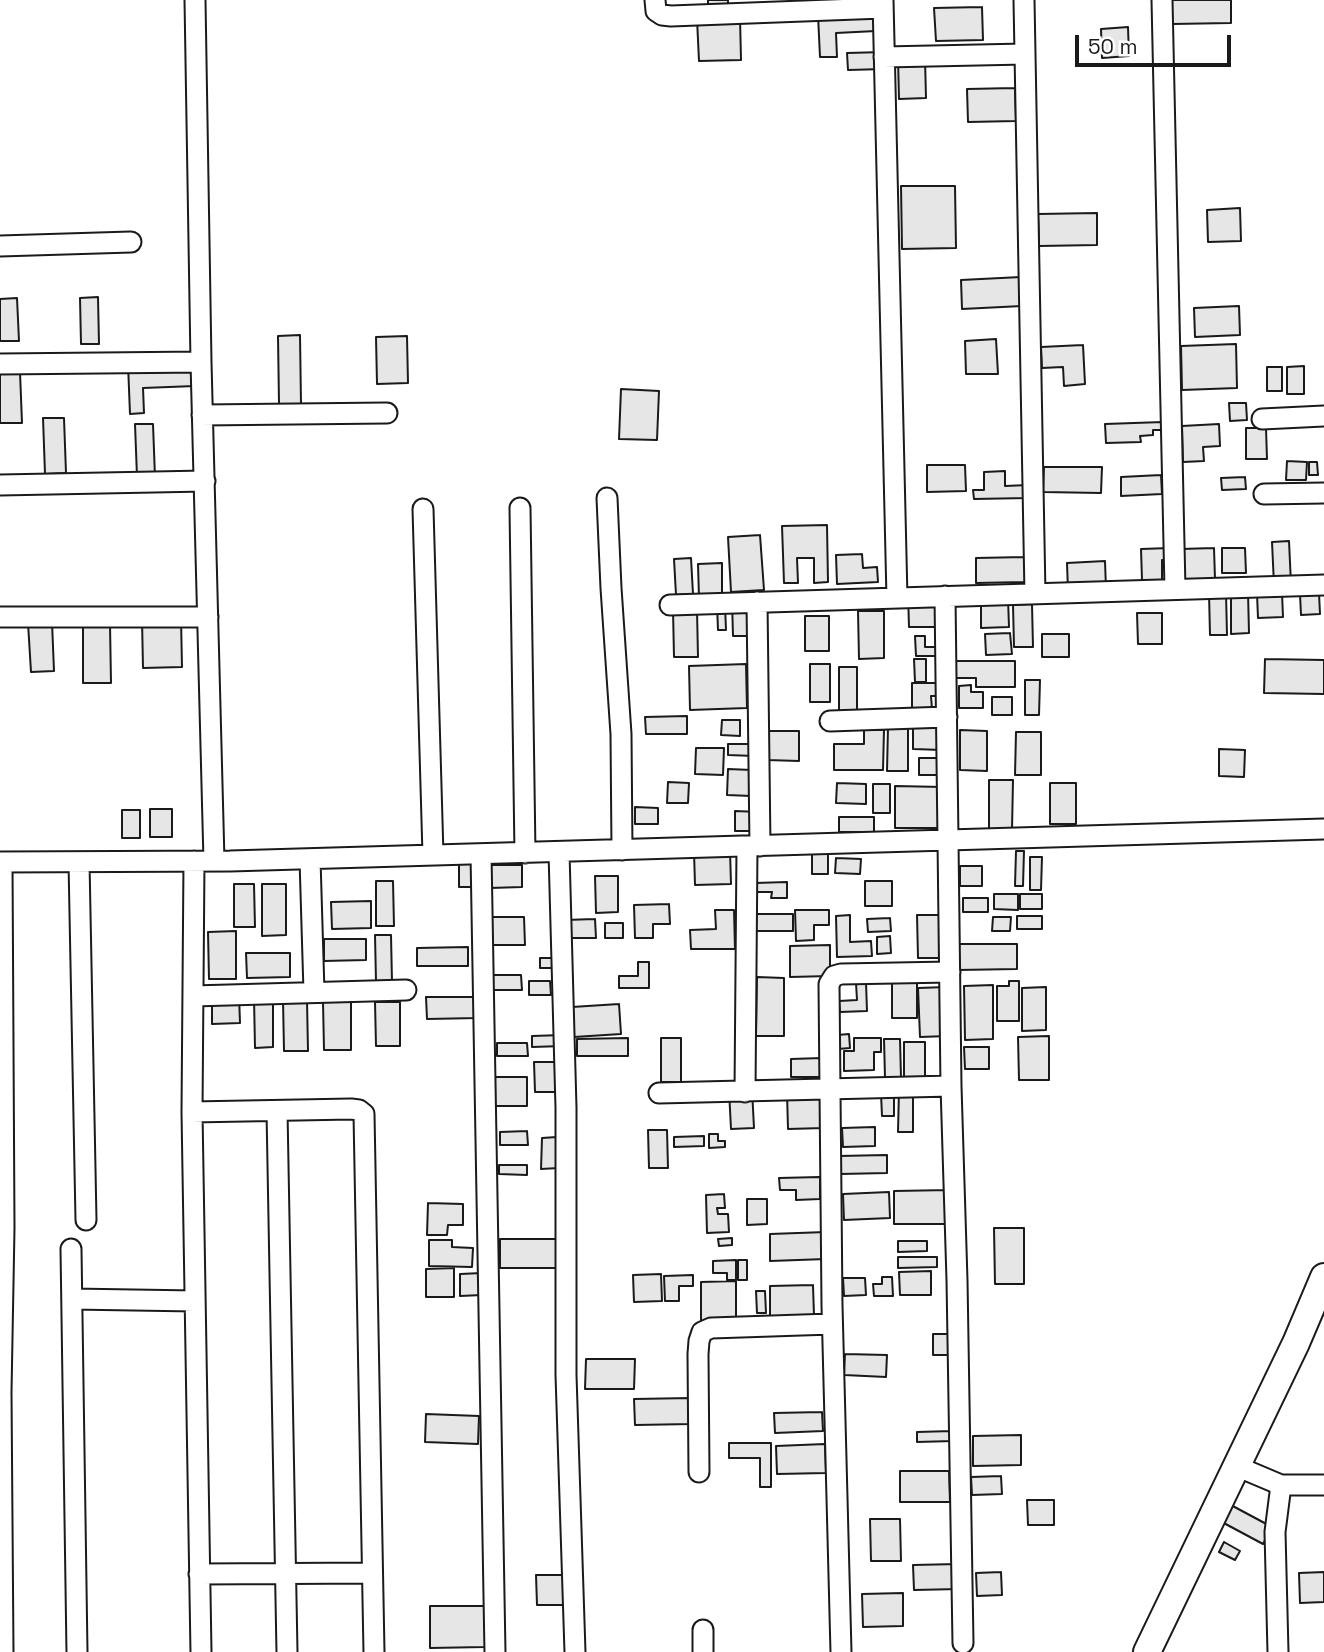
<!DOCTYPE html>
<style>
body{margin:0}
#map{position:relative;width:1324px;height:1652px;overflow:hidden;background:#fff;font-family:"Space Grotesk",sans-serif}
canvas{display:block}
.scale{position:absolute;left:1075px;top:35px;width:156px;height:32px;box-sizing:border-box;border:4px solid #1a1a1a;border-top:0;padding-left:9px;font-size:21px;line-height:24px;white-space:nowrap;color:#1a1a1a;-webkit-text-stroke:5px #fff;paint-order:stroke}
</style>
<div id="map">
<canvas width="1324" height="1652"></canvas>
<div class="scale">50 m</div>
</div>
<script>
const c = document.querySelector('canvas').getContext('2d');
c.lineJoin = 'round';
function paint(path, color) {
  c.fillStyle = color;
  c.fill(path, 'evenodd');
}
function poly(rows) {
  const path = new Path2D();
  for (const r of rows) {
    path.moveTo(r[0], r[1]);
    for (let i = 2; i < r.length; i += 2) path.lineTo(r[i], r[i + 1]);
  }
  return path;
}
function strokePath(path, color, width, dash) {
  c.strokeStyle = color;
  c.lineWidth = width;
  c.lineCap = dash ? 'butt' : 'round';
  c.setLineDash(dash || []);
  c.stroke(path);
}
const building = poly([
 [708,0,728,0,728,5,708,5,708,0],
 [1172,0,1231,0,1231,23,1172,24,1172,0],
 [982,7,983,40,936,41,934,8,982,7],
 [875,12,876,31,836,33,837,57,820,57,818,15,875,12],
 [740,17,741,60,699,61,697,19,740,17],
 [1128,27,1129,56,1102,58,1101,29,1128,27],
 [884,52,884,69,848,70,847,53,884,52],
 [925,58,926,98,899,99,898,59,925,58],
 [1015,88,1016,121,968,122,967,89,1015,88],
 [901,186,955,186,956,248,902,249,901,186],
 [1240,208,1241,241,1208,242,1207,210,1240,208],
 [1097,213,1097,245,1039,246,1038,214,1097,213],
 [1021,277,1022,306,962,309,961,280,1021,277],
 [98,297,99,344,81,344,80,298,98,297],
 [17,298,19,341,0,341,0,299,17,298],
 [1239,306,1240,335,1195,337,1194,308,1239,306],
 [300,335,301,404,279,404,278,336,300,335],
 [407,336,408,383,377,384,376,337,407,336],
 [996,339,998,374,966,374,965,341,996,339],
 [1236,344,1237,388,1182,390,1181,346,1236,344],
 [1083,345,1085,384,1064,386,1063,367,1042,368,1041,347,1083,345],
 [194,362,195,386,143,388,144,413,130,414,128,364,194,362],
 [1304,366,1304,394,1287,394,1287,367,1304,366],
 [1267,367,1282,367,1282,391,1267,391,1267,367],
 [20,372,22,423,0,423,0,373,20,372],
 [621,389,659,391,657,440,619,439,621,389],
 [1229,403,1246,403,1247,420,1230,421,1229,403],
 [43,418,64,418,66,473,45,474,43,418],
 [1163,422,1163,430,1153,430,1153,435,1140,436,1141,442,1106,443,1105,424,1163,422],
 [135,424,153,424,155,477,137,477,135,424],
 [1219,424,1220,446,1203,447,1204,461,1183,462,1182,426,1219,424],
 [1246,428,1266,428,1267,459,1246,459,1246,428],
 [1287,461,1307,462,1306,480,1286,480,1287,461],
 [1309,462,1317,462,1318,475,1309,475,1309,462],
 [927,465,965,465,966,491,927,492,927,465],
 [1044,467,1102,467,1101,493,1043,492,1044,467],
 [1005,471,1005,486,1028,485,1028,498,974,499,973,490,984,490,984,472,1005,471],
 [1161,475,1162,494,1121,496,1121,477,1161,475],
 [1245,477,1246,489,1222,490,1221,478,1245,477],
 [827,525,828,582,814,583,814,558,797,558,798,583,784,583,782,526,827,525],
 [760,535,764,590,731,592,728,537,760,535],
 [1289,541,1291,584,1274,585,1272,542,1289,541],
 [1170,548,1171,560,1162,560,1162,580,1142,580,1141,549,1170,548],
 [1214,548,1215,579,1182,580,1181,549,1214,548],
 [1222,548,1245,548,1246,573,1222,573,1222,548],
 [862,554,863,568,877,567,878,582,837,584,836,555,862,554],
 [1025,557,1026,582,976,583,976,558,1025,557],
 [691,558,693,594,676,595,674,559,691,558],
 [1105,561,1106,589,1068,591,1067,563,1105,561],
 [722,563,722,597,699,598,698,564,722,563],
 [1248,592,1249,633,1231,634,1231,593,1248,592],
 [1209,593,1226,593,1227,635,1210,635,1209,593],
 [1282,593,1283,617,1258,618,1257,594,1282,593],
 [1319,593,1320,614,1301,615,1300,594,1319,593],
 [908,594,940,605,940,627,909,627,908,594],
 [1008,598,1009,627,981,628,981,599,1008,598],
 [732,601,750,601,751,636,733,636,732,601],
 [1032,604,1033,647,1014,647,1013,605,1032,604],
 [717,605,725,605,726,630,718,630,717,605],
 [673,610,697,610,698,657,674,657,673,610],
 [858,611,884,611,884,658,859,659,858,611],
 [1137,613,1162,613,1162,644,1138,644,1137,613],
 [805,616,829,616,829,651,805,651,805,616],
 [181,618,182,667,143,668,142,619,181,618],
 [52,622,54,671,31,672,28,623,52,622],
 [83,624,110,624,111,683,83,683,83,624],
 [1010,633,1012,654,986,655,985,634,1010,633],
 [1042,634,1069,634,1069,657,1042,657,1042,634],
 [915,636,925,636,925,647,940,647,941,656,916,656,915,636],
 [914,659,926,659,926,682,915,682,914,659],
 [1265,659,1324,660,1324,694,1264,693,1265,659],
 [955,661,1015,661,1015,687,976,687,976,678,955,678,955,661],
 [746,664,747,708,690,710,689,666,746,664],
 [810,664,830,664,830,702,810,702,810,664],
 [839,667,857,667,857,713,839,713,839,667],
 [1025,680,1040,680,1039,715,1025,715,1025,680],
 [912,683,939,683,939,696,931,696,932,709,912,710,912,683],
 [971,685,971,692,983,692,983,708,959,708,959,686,971,685],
 [992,697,1012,697,1012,715,992,715,992,697],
 [687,716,687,734,646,734,645,717,687,716],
 [722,720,740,720,740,736,721,735,722,720],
 [888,727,908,727,908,771,887,771,888,727],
 [913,727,942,727,942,750,913,749,913,727],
 [864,730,884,730,883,770,834,770,834,744,864,744,864,730],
 [960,730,987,731,987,771,960,770,960,730],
 [768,731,799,731,799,761,767,760,768,731],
 [1016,732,1041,732,1041,775,1015,775,1016,732],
 [728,744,754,744,754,756,728,755,728,744],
 [696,748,724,748,723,775,695,774,696,748],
 [1219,749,1245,750,1244,777,1219,776,1219,749],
 [919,758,944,758,944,775,919,775,919,758],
 [728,769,752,770,751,796,727,795,728,769],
 [989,780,1013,780,1012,830,989,829,989,780],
 [668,782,689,783,688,803,667,803,668,782],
 [837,783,866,784,866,804,836,803,837,783],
 [1050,783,1076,783,1076,824,1050,824,1050,783],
 [873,784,890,784,890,813,873,813,873,784],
 [895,786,943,787,943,828,895,828,895,786],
 [635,807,658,808,658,824,635,824,635,807],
 [150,809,172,809,172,837,150,837,150,809],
 [122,810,140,810,140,838,122,838,122,810],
 [735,811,759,812,759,831,735,831,735,811],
 [839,817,874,817,874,832,839,832,839,817],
 [730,851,731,884,695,885,694,852,730,851],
 [1016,851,1024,851,1023,886,1015,886,1016,851],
 [812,854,828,854,828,874,812,874,812,854],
 [1030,857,1042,857,1041,890,1030,890,1030,857],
 [836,858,861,859,860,874,835,873,836,858],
 [474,859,475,887,459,887,459,860,474,859],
 [490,865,522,865,522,887,490,888,490,865],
 [960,866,982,866,982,886,960,886,960,866],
 [595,876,618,876,618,912,596,913,595,876],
 [376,881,393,881,394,926,376,926,376,881],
 [865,881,892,881,892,906,865,906,865,881],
 [787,882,787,898,771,898,772,892,755,892,755,883,787,882],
 [234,884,254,884,255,927,234,927,234,884],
 [262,884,286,884,286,935,262,936,262,884],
 [994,894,1018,894,1018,910,994,909,994,894],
 [1020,894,1042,894,1042,909,1020,909,1020,894],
 [963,898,988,898,988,912,963,912,963,898],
 [371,901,371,928,332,929,331,902,371,901],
 [669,904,670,924,653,924,653,938,635,938,634,905,669,904],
 [715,910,734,910,735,949,691,949,690,930,716,929,715,910],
 [795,910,829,910,829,925,814,925,814,940,796,941,795,910],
 [756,914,793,914,793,931,756,931,756,914],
 [850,915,850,942,871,941,872,956,837,957,836,916,850,915],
 [917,915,944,915,945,958,918,958,917,915],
 [1017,916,1042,916,1042,929,1017,929,1017,916],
 [490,917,524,917,525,945,490,945,490,917],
 [993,917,1011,917,1010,931,992,931,993,917],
 [890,918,891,931,868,932,867,919,890,918],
 [595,919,596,938,566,938,565,920,595,919],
 [605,923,623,923,623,938,605,938,605,923],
 [236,931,236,979,209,979,208,932,236,931],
 [375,935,391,935,392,982,376,982,375,935],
 [890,936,891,953,877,954,877,937,890,936],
 [324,939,366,939,366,960,324,961,324,939],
 [958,944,1017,944,1017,969,958,970,958,944],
 [830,945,830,976,790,977,790,946,830,945],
 [468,947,468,966,417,966,417,948,468,947],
 [246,953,290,953,290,977,247,978,246,953],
 [540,958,556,958,556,968,540,968,540,958],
 [638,962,649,962,649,988,619,988,619,976,638,976,638,962],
 [491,975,521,975,522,990,491,990,491,975],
 [757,977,784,978,784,1036,756,1036,757,977],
 [892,978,917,978,917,1018,892,1018,892,978],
 [529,981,550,981,551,995,529,995,529,981],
 [1009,981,1019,981,1019,1021,997,1021,997,986,1009,986,1009,981],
 [866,982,867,1011,840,1012,839,1001,857,1000,856,983,866,982],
 [993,985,993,1039,965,1040,964,986,993,985],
 [947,987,948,1036,920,1037,918,988,947,987],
 [1046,987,1046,1030,1022,1031,1022,988,1046,987],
 [239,995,240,1023,212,1024,212,996,239,995],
 [426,997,477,997,478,1018,427,1019,426,997],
 [254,998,273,998,273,1047,255,1048,254,998],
 [283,1000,307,1000,308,1051,284,1051,283,1000],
 [323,1002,351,1002,351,1050,324,1050,323,1002],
 [375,1002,400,1002,400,1046,376,1046,375,1002],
 [619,1004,621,1034,574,1037,572,1007,619,1004],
 [849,1034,850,1048,838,1049,837,1035,849,1034],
 [563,1035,563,1046,532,1047,532,1036,563,1035],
 [1049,1036,1049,1080,1019,1080,1018,1037,1049,1036],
 [628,1038,628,1056,577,1056,577,1039,628,1038],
 [661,1038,681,1038,681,1082,661,1082,661,1038],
 [854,1038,881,1038,881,1052,874,1052,874,1070,844,1071,844,1051,854,1051,854,1038],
 [884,1039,900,1039,901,1078,885,1078,884,1039],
 [904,1042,925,1042,925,1077,904,1077,904,1042],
 [497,1043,527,1043,528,1056,497,1056,497,1043],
 [964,1047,989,1047,989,1069,965,1069,964,1047],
 [822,1058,822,1077,791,1077,791,1059,822,1058],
 [534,1062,557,1062,557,1092,535,1092,534,1062],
 [495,1077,527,1077,527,1106,495,1106,495,1077],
 [752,1089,754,1128,731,1129,729,1090,752,1089],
 [899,1089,913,1089,913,1132,898,1132,899,1089],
 [822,1092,824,1128,788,1129,787,1093,822,1092],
 [881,1094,894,1094,894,1116,882,1116,881,1094],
 [875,1127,875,1146,843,1147,842,1128,875,1127],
 [648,1130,667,1130,668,1168,649,1168,648,1130],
 [527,1131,528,1145,500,1145,500,1132,527,1131],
 [709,1134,718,1134,718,1141,725,1141,725,1147,709,1148,709,1134],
 [704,1136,704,1146,674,1147,674,1137,704,1136],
 [557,1137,559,1168,541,1169,542,1138,557,1137],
 [887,1155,887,1173,840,1174,839,1156,887,1155],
 [499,1165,527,1165,527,1175,499,1174,499,1165],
 [820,1177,820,1199,796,1200,796,1190,780,1190,779,1178,820,1177],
 [950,1190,951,1224,894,1224,894,1191,950,1190],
 [889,1192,890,1218,844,1220,843,1194,889,1192],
 [724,1194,725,1208,717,1208,718,1214,728,1214,729,1232,707,1233,706,1195,724,1194],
 [747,1199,767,1199,767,1224,747,1225,747,1199],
 [428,1203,463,1204,463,1225,448,1225,447,1235,427,1235,428,1203],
 [994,1228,1024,1228,1024,1284,995,1284,994,1228],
 [826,1232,826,1259,770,1261,770,1234,826,1232],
 [732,1238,732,1245,719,1246,718,1239,732,1238],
 [500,1239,557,1239,557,1268,500,1268,500,1239],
 [429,1240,452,1240,452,1247,473,1248,472,1267,429,1266,429,1240],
 [898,1241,927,1241,927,1251,898,1252,898,1241],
 [898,1257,937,1257,937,1267,898,1268,898,1257],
 [736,1260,736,1280,727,1280,727,1273,713,1273,713,1261,736,1260],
 [738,1260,747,1260,747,1280,738,1280,738,1260],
 [454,1268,454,1297,426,1297,426,1269,454,1268],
 [931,1271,931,1295,900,1295,899,1272,931,1271],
 [482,1273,482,1295,460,1296,460,1274,482,1273],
 [661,1274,662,1301,634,1302,633,1275,661,1274],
 [693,1275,693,1286,679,1286,679,1301,665,1301,664,1276,693,1275],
 [882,1277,892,1277,893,1296,874,1296,873,1284,882,1284,882,1277],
 [843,1278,865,1278,866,1295,844,1296,843,1278],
 [736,1281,736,1320,701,1321,701,1282,736,1281],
 [813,1285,814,1316,770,1317,770,1286,813,1285],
 [756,1291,765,1291,766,1313,757,1313,756,1291],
 [933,1334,952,1334,953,1355,933,1355,933,1334],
 [845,1354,887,1355,886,1377,844,1375,845,1354],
 [586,1359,635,1359,634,1389,585,1389,586,1359],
 [692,1398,692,1424,635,1425,634,1399,692,1398],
 [822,1412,823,1431,775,1433,774,1413,822,1412],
 [426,1414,479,1416,478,1444,425,1442,426,1414],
 [952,1431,953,1441,917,1442,917,1432,952,1431],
 [1021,1435,1021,1465,973,1466,973,1436,1021,1435],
 [729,1443,771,1443,771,1487,760,1487,760,1458,729,1458,729,1443],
 [825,1444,826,1473,777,1474,776,1446,825,1444],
 [900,1471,949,1471,950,1502,900,1502,900,1471],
 [1001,1476,1002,1494,972,1495,971,1477,1001,1476],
 [1027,1500,1054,1500,1054,1525,1028,1525,1027,1500],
 [1229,1504,1272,1527,1263,1544,1220,1521,1229,1504],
 [870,1519,900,1519,901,1561,871,1561,870,1519],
 [1224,1542,1240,1551,1235,1560,1219,1552,1224,1542],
 [958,1564,959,1589,914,1590,913,1565,958,1564],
 [1001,1572,1002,1595,977,1596,976,1573,1001,1572],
 [1324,1572,1324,1602,1300,1603,1299,1573,1324,1572],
 [536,1575,565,1575,565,1605,537,1605,536,1575],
 [903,1593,903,1626,863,1627,862,1594,903,1593],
 [430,1606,485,1606,485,1647,430,1648,430,1606]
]);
paint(building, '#e6e6e6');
strokePath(building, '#1a1a1a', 2);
const street = poly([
 [195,0,201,362,214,861],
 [655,0,656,11,662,15,671,16,883,8],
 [883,0,897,598],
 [1024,0,1035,594],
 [1162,0,1175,589],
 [884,57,1025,54],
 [0,246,131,242],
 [0,364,201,362],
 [202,415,387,413],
 [1262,419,1324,416],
 [0,485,205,481],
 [1264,494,1324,493],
 [607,498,611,588,621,734,622,850],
 [520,508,525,853],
 [423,509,433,855],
 [945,596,951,1086,957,1280,963,1643],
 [757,602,760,846],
 [670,605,1324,585],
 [0,617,208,617],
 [830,721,947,717],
 [559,852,566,1108,566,1375,575,1652],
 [481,854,495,1652],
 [310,859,314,992],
 [194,861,192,1112,201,1652],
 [0,862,230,861,1324,829],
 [2,862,4,1228,1,1392,3,1652],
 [79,862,86,1220],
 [193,996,406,990],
 [745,1092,747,847],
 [659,1093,951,1086],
 [277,1111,287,1652],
 [192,1112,351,1109,359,1110,364,1114,374,1652],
 [71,1249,77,1652],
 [72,1299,195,1301],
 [1236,1466,1281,1485,1324,1485],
 [699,1472,698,1354,699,1341,702,1332,711,1328,832,1324],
 [199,1574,372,1573],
 [703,1630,703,1652],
 [841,1652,832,1305,829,984,834,976,841,974,950,972],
 [1278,1652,1275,1532,1281,1485]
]);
const secondary = poly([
 [1147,1652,1296,1343,1324,1277]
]);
strokePath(street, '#1a1a1a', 23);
strokePath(secondary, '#1a1a1a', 30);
strokePath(street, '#fff', 19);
strokePath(secondary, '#fff', 26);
</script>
